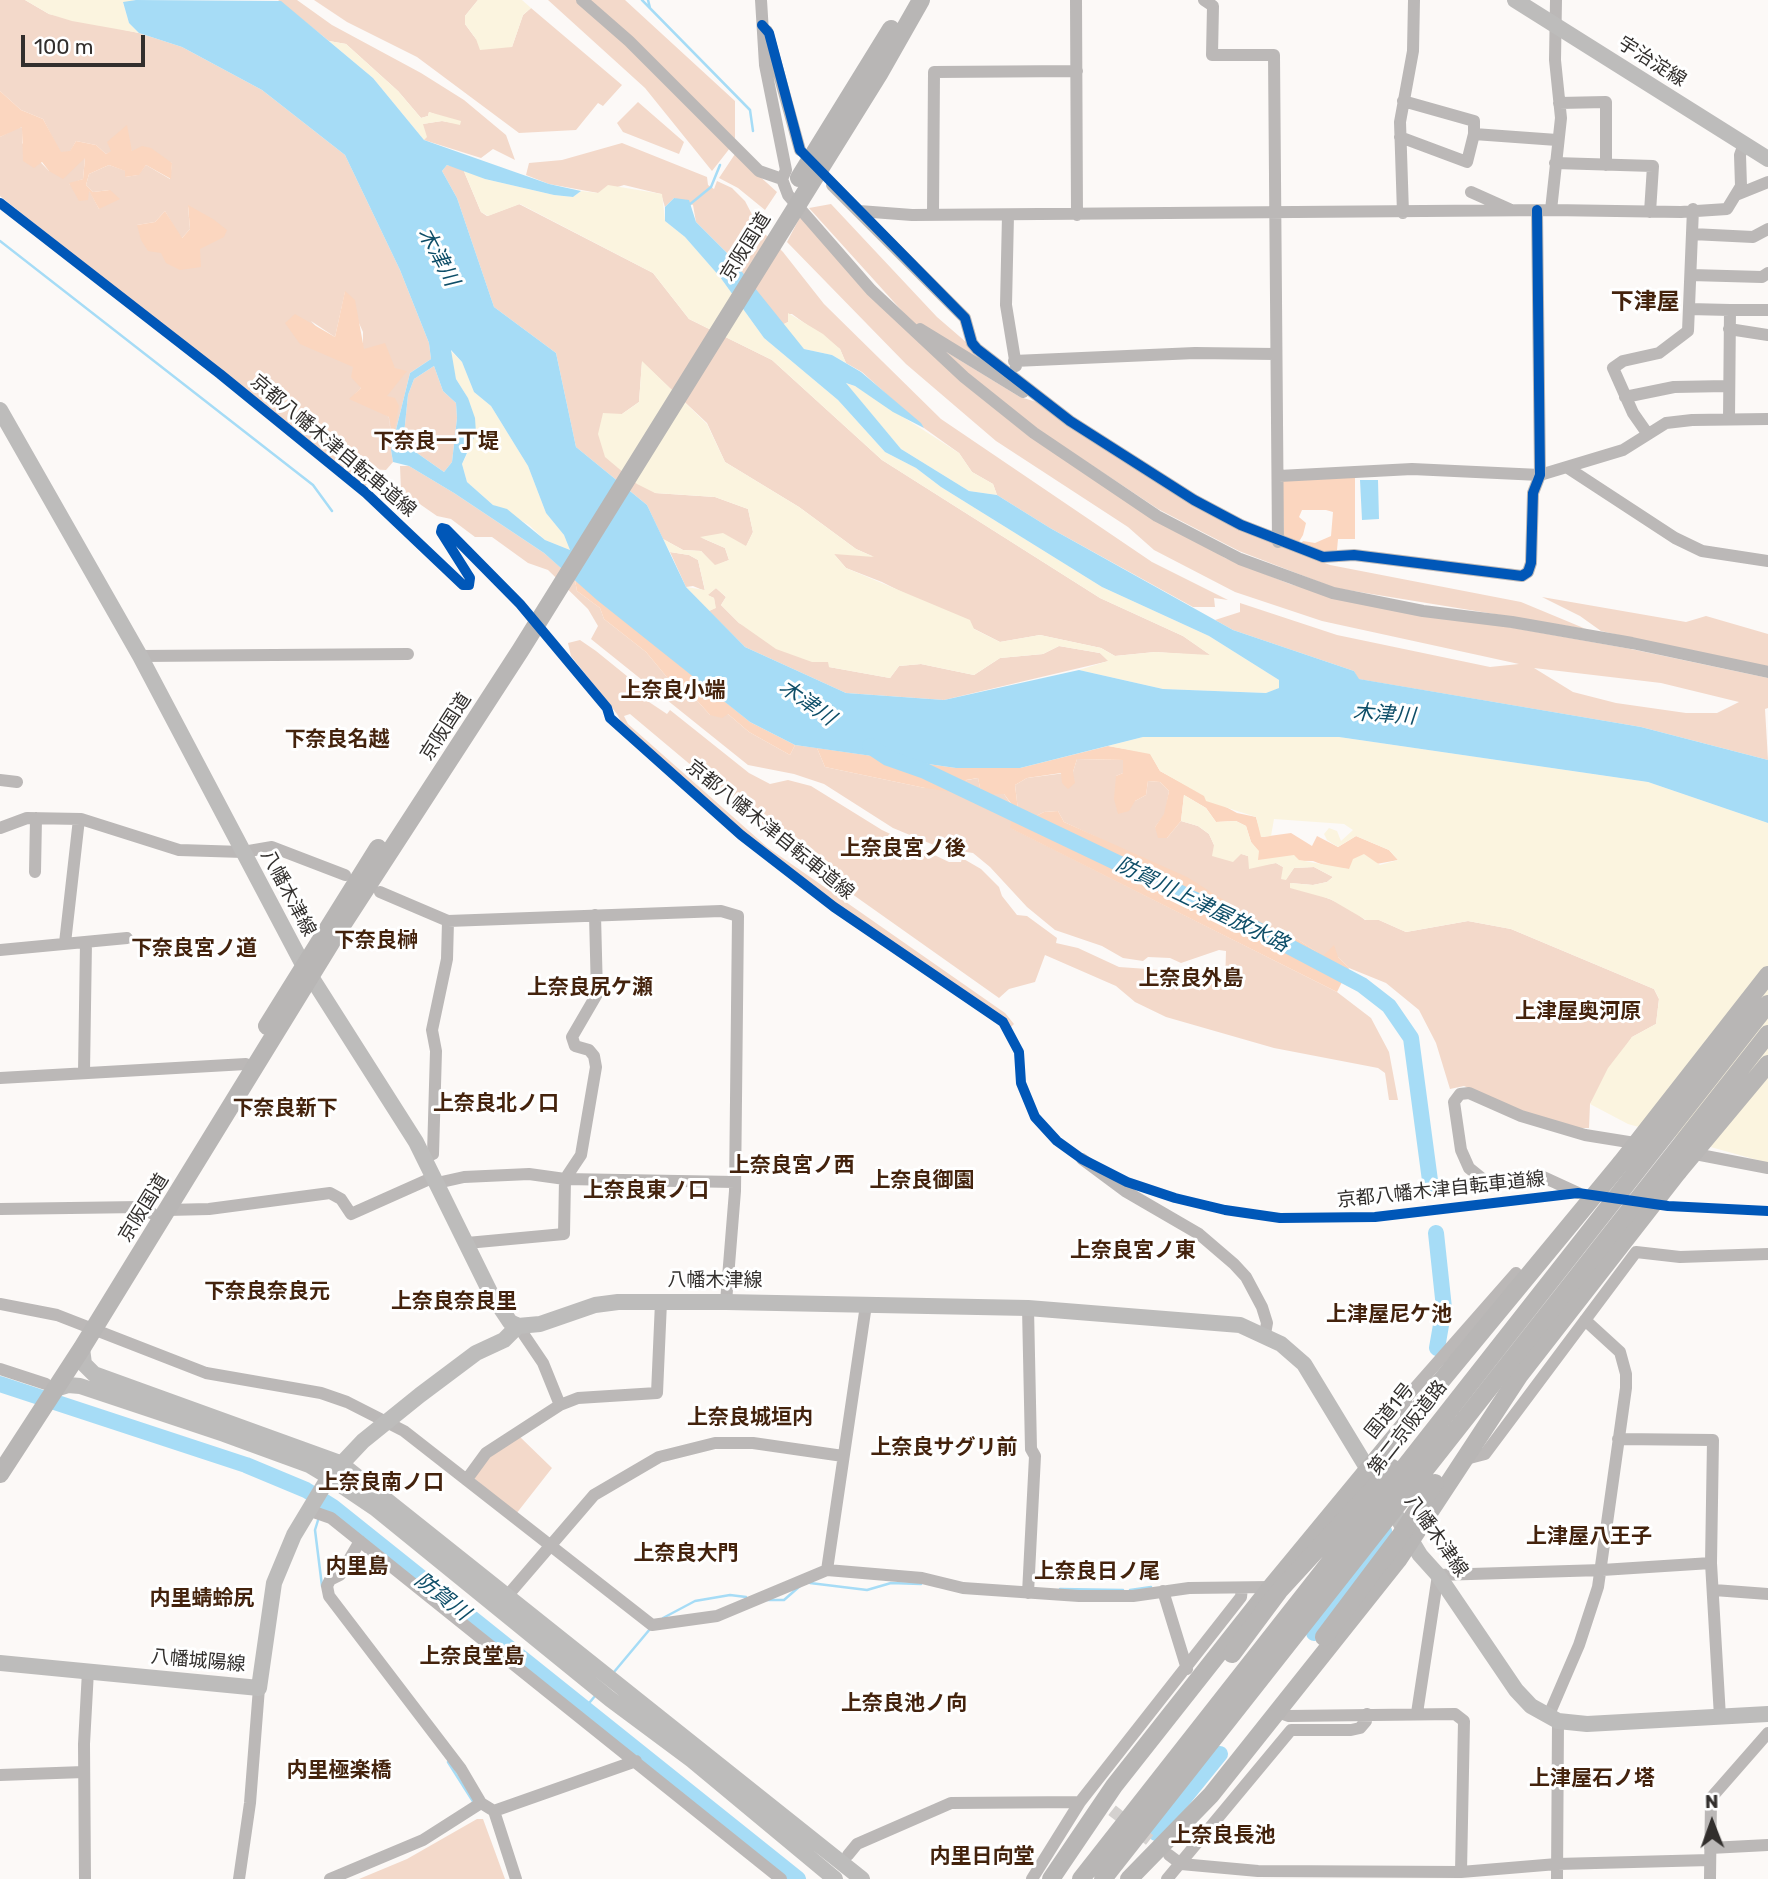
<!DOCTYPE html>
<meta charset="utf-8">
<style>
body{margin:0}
#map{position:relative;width:1768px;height:1879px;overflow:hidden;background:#fcf9f7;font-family:Rubik,sans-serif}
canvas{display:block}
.north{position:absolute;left:1677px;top:1788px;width:70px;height:70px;-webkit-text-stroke:5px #fff;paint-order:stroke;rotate:359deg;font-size:19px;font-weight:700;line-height:28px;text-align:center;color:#322f2d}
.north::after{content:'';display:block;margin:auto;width:24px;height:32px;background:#322f2d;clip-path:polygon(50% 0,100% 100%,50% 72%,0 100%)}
.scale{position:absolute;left:21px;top:35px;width:124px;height:32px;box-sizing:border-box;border:4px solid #322f2d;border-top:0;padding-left:9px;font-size:21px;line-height:24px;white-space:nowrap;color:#322f2d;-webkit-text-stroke:5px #fff;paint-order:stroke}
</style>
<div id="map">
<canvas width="1768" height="1879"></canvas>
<div class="north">N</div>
<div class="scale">100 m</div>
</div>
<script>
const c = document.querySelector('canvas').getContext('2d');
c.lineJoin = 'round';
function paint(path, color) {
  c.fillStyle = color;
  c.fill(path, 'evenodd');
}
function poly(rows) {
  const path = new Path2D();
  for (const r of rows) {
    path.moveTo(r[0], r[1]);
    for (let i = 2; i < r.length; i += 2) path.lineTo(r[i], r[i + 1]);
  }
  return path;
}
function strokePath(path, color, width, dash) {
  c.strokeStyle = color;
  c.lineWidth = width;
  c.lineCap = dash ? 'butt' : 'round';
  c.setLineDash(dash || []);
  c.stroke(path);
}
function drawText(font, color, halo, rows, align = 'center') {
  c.font = font + ' Rubik,"Noto Sans JP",sans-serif';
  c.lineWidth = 6;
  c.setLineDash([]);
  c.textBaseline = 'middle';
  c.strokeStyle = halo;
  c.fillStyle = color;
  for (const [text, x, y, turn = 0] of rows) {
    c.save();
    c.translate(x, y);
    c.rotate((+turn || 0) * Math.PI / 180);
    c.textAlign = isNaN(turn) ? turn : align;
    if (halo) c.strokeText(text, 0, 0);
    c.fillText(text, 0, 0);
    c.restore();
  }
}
paint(poly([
 [0,0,25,0,49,14,139,33,182,47,262,90,345,155,400,270,429,343,431,359,410,373,391,450,393,462,386,470,367,469,363,475,368,481,365,488,0,196,0,137,17,128,23,127,22,143,49,171,85,157,83,179,69,184,89,190,99,209,110,190,93,192,86,185,89,174,109,165,126,171,125,177,138,175,146,165,170,179,172,163,132,151,128,144,106,154,96,145,76,141,70,152,60,152,43,119,21,110,0,91],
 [188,206,210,243,200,248,137,225,155,222,165,211,181,239,190,229],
 [345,292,363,332,363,349,395,368,386,396,391,434,389,417,355,394,361,388,354,367,311,321,335,337],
 [278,0,297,0,332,25,421,73,464,100,506,135,515,160,493,149,481,158,424,140,422,124,442,121,460,124,429,112,428,116,421,118,398,91,346,44,329,41],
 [314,0,478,0,465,16,465,24,476,39,512,47,523,15,531,8,622,85,603,106,598,103,576,130,519,133,417,57,347,22],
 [548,0,580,0,730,148,712,171,645,88],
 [589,0,625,0,735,101,735,139],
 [638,102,684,142,679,154,623,132,617,123],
 [622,143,707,177,708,185,714,189,717,181,732,188,745,201,759,228,783,252,824,304,941,419,1152,562,1228,600,1214,598,1215,607,1193,607,1050,528,997,495,993,484,972,472,959,453,924,428,862,372,846,363,840,349,792,314,788,314,788,322,782,325,726,252,696,222,693,205,674,198,665,207,661,194,624,185,598,193,549,184,526,175,529,163,562,160],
 [735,154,777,192,765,210,738,188,719,178],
 [447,165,463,169,481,212,487,216,519,204,653,273,689,319,772,360,882,460,1100,598,1183,636,1212,656,1155,652,1115,656,1101,648,1040,635,1000,642,882,582,846,568,833,553,872,556,856,549,799,507,725,462,707,423,642,362,639,402,622,414,655,493,715,497,748,509,753,532,746,547,702,538,725,548,729,560,715,566,701,551,683,550,663,539,647,505,576,447,556,353,494,307,457,198,442,171],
 [831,204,937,317,1018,387,912,322,809,208],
 [800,217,972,389,1225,558,1290,584,1330,595,1631,649,1768,678,1768,708,1765,709,1768,760,1641,727,1358,679,1354,671,1233,630,1215,620,1240,612,1240,603,1337,635,1490,667,1519,664,1322,621,1235,592,1154,550,1128,527,996,441,906,364,787,242],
 [1534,668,1661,683,1739,702,1717,713,1686,713,1616,703,1573,692],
 [927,340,1020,397,1040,403,1265,540,1330,565,1521,602,1586,629,1335,588,1239,551,1158,509,1034,427],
 [434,366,443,391,456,403,457,418,452,462,444,472,407,446,404,434,408,395,414,379],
 [400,466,409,466,454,493,544,553,575,580,577,591,600,608,604,619,646,652,666,676,692,695,710,715,728,714,749,732,790,755,795,745,817,748,825,767,925,788,978,778,984,806,993,794,1004,794,1013,807,1011,828,1337,992,1371,1018,1389,1052,1398,1100,1389,1100,1385,1073,1378,1068,1274,1048,1166,1017,1135,1002,1116,986,1045,955,1035,982,1009,989,999,998,804,860,630,714,624,716,628,724,767,847,1005,1013,1014,1024,1011,1027,981,1001,828,900,711,805,624,727,617,714,571,656,568,643,580,640,596,651,638,685,643,698,667,714,670,710,749,773,770,784,788,780,811,786,882,830,949,862,961,862,962,858,981,869,999,887,1002,896,1017,915,1027,916,1057,938,1056,943,1078,948,1119,967,1176,971,1225,986,1226,951,1219,950,1181,963,1170,958,1148,957,1143,961,1123,958,1102,946,1055,930,1027,907,990,867,973,853,941,848,893,828,824,784,794,774,748,765,591,639,598,626,588,609,548,570,528,563,492,537,475,537,451,519,437,516,401,491],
 [670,552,689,555,698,560,705,591,693,586,686,587],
 [716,588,726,597,721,605,739,623,829,662,829,667,890,678,899,666,921,664,974,675,1000,658,1043,654,1059,646,1100,653,1109,661,944,700,846,693,745,647,709,611,715,608,714,598,707,595],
 [1542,597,1686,622,1706,616,1768,634,1768,669,1601,631,1580,616],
 [1077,759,1123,760,1123,773,1116,776,1116,785,1135,801,1146,795,1148,781,1160,782,1169,791,1165,814,1155,827,1167,838,1181,821,1198,826,1209,834,1214,845,1248,856,1255,866,1276,863,1283,867,1286,879,1294,868,1314,867,1333,877,1327,882,1313,885,1290,883,1349,907,1365,920,1379,920,1406,932,1468,921,1511,929,1654,989,1659,999,1656,1024,1632,1037,1590,1104,1589,1128,1574,1128,1514,1108,1464,1086,1450,1089,1436,1043,1419,1010,1386,983,1349,968,1338,957,1324,957,1288,933,1260,923,1120,848,1064,822,1058,811,1044,812,1038,815,1036,821,1026,822,1018,810,1015,785,1027,778,1073,772],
 [518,1435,552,1468,516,1514,475,1479,475,1473,488,1454],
 [477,1819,483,1819,505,1879,359,1879,407,1859]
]), '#f3d9ca');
paint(poly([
 [0,91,21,110,43,119,61,152,70,151,76,141,96,145,106,154,111,151,107,142,127,125,132,151,142,146,151,148,172,163,171,179,146,165,139,175,125,177,125,171,109,165,89,174,86,185,93,192,110,190,120,199,99,209,89,191,88,200,79,201,69,183,83,179,85,158,63,179,49,171,42,162,34,168,23,161,22,127,0,137],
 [188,205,213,219,227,230,224,237,200,249,201,267,180,270,166,263,161,253,148,251,141,240,137,225,155,222,165,211,182,238,190,229],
 [345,291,355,300,364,349,385,343,395,368,407,371,387,396,395,398,399,406,393,435,389,417,349,399,361,388,351,377,353,367,300,344,285,323,295,314,335,337],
 [1282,478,1355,478,1355,539,1338,539,1337,550,1326,553,1300,545,1303,541,1315,543,1331,536,1333,512,1326,510,1302,510,1299,517,1306,523,1303,535,1297,545,1284,539],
 [575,580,750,722,795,745,790,755,749,732,728,714,722,718,710,715,692,695,666,676,646,652,604,619,600,608,577,591],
 [1108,746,1150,753,1160,771,1237,813,1256,817,1262,837,1291,833,1312,846,1317,836,1338,847,1356,836,1389,850,1398,860,1349,869,1331,868,1313,861,1258,860,1258,851,1251,842,1246,826,1236,821,1216,822,1206,808,1184,795,1181,821,1167,838,1158,838,1155,827,1164,814,1169,791,1160,782,1148,781,1146,795,1135,801,1129,811,1118,814,1114,799,1116,776,1123,773,1123,760,1077,759,1073,772,1075,783,1068,789,1062,783,1061,773,1027,778,1015,785,1018,810,1026,822,1036,821,1038,815,1044,812,1058,811,1064,822,1187,877,1260,923,1288,933,1323,956,1334,945,1338,957,1349,968,1337,992,1010,828,1013,806,1004,794,994,794,984,807,978,778,966,780,958,793,925,788,825,767,817,748,956,768,1020,768]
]), '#fbd6bf');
paint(poly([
 [25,0,136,0,123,3,129,23,139,33,72,21,49,14],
 [478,0,522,0,531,8,523,15,512,47,480,50,476,39,465,24,465,16],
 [329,41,346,44,398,91,421,118,428,116,429,112,461,121,460,125,442,121,423,124,427,137,424,140,373,78],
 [463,169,485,179,554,195,573,197,581,191,598,193,608,185,662,194,665,221,685,237,720,277,764,338,838,400,885,452,916,468,941,487,1102,587,1209,636,1279,680,1280,688,1266,693,1163,689,1079,670,1108,661,1100,653,1059,646,1043,654,1000,658,974,675,921,664,899,666,890,678,829,667,828,662,812,662,776,649,739,623,721,605,726,597,716,588,708,595,714,598,716,608,709,611,686,587,705,590,698,560,689,555,670,552,663,539,683,550,701,551,715,565,729,560,725,548,700,537,723,533,746,546,753,532,748,509,715,497,655,493,637,484,605,457,598,434,603,413,622,414,639,402,642,361,707,424,725,462,799,507,856,549,874,557,834,554,846,568,970,620,974,629,1000,642,1040,635,1101,648,1115,656,1155,652,1210,655,1183,636,1100,598,882,460,772,360,689,319,653,273,520,204,488,216,481,212],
 [788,313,823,334,840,349,846,363,832,355,804,349,782,325,788,322],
 [449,349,462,362,474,392,491,406,515,445,528,466,546,513,564,535,570,550,545,540,529,525,493,505,467,482,462,464,468,452,468,398,456,379],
 [845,383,855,386,959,453,972,472,993,484,997,495,969,491,901,449],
 [1143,737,1339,737,1648,782,1768,823,1768,1163,1628,1124,1590,1104,1608,1068,1632,1037,1656,1024,1659,999,1654,989,1511,929,1468,921,1406,932,1379,920,1366,920,1330,899,1290,888,1290,883,1313,885,1327,882,1333,877,1314,867,1294,868,1286,880,1281,879,1283,867,1276,863,1249,869,1248,856,1241,854,1233,862,1212,856,1214,845,1209,834,1198,826,1181,821,1184,795,1206,808,1216,822,1236,821,1246,826,1251,842,1259,851,1258,860,1294,855,1299,860,1349,869,1353,859,1364,854,1380,865,1398,860,1389,850,1356,836,1338,847,1327,840,1324,834,1329,828,1337,831,1341,841,1353,830,1344,824,1274,819,1271,836,1261,837,1256,817,1206,801,1204,796,1160,771,1150,754,1108,746]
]), '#fbf4df');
paint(poly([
 [136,0,281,1,373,78,424,140,549,184,581,191,573,197,554,195,485,179,447,165,442,171,457,198,494,307,556,353,576,447,647,505,686,587,745,647,846,693,944,700,1079,670,1163,689,1266,693,1279,688,1279,680,1209,636,1102,587,941,487,916,468,885,452,838,400,764,338,720,277,685,237,665,221,665,207,674,198,689,200,696,222,726,252,804,349,832,355,861,372,921,423,924,428,893,412,855,386,846,383,901,449,969,491,997,495,1050,528,1233,630,1354,671,1359,679,1641,727,1768,760,1768,823,1648,782,1339,737,1143,737,1020,768,956,768,795,745,750,722,597,600,544,553,454,493,409,466,393,462,391,450,410,373,431,359,429,343,400,270,345,155,262,90,182,47,139,33,129,23,123,2],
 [451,350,462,362,474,392,491,406,515,445,528,466,546,513,564,535,570,550,545,540,507,509,493,505,467,482,462,464,476,433,475,418,468,398,456,379],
 [434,366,443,391,456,403,457,418,452,462,444,472,407,446,404,434,408,395,414,379],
 [1360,480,1378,480,1379,519,1362,520]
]), '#a6dcf6');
strokePath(poly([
 [642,0,750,110,753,131],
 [648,0,650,8],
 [689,205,711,187,720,165],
 [0,241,313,485,332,511],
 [323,1511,327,1504],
 [319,1517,315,1530,322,1586],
 [810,1583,867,1590,891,1583,921,1584],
 [1060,1589,1123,1590],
 [1130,1590,1151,1587],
 [767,1600,784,1600,800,1586],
 [663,1618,695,1601,730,1595,746,1597],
 [614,1672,650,1629],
 [585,1708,595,1696],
 [448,1762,474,1803]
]), '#a6dcf6', 2.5);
strokePath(poly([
 [870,746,888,758,925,771,1256,929,1362,985,1389,1006,1411,1038,1431,1188],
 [1436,1233,1444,1308,1437,1348],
 [0,1384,246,1465,306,1490,333,1507,798,1879],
 [1314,1633,1360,1574,1384,1531],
 [1156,1833,1220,1754]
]), '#a6dcf6', 16);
strokePath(poly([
 [1098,1799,1166,1853]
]), '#d4d1cf', 12, [12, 6]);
strokePath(poly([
 [582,0,629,41,759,171,782,179],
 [761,0,765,65,786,170,782,179,788,195,871,290,964,377,1034,433,1157,516,1240,559,1333,593,1423,611,1512,622,1632,643,1768,672],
 [1076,0,1077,215],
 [1204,0,1213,6,1212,55,1274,55,1278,542],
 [767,31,800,150],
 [1403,101,1474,121,1474,134,1557,140],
 [1559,103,1606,102,1606,165],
 [1400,137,1467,162,1474,134],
 [1555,163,1653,166,1650,212],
 [832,185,965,318,972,343,977,349,1070,421,1194,500,1241,525,1323,557,1354,555,1522,576,1528,572,1531,563,1533,493,1540,475,1537,210],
 [1471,192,1509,209],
 [1736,195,1768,182],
 [1551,210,1561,118,1555,60,1556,0],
 [859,211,912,215,1551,210,1681,212,1727,209,1741,186,1740,155,1744,144],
 [1403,213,1400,122,1413,51,1414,0],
 [933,215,934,72,1077,71],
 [1008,215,1006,305,1016,366],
 [1692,234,1753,237,1768,229],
 [1691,275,1762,277,1768,273],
 [1689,309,1730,310,1729,419],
 [1730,310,1768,310],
 [920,329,1023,392],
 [1729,329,1768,335],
 [1014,361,1195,353,1275,354],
 [1625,397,1674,387,1727,386],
 [1647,433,1633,413,1613,368,1623,361,1659,353,1688,331,1693,209],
 [1568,468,1675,538,1702,551,1768,561],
 [1279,476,1412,469,1540,475,1623,450,1666,423,1692,420,1768,419],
 [140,656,408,654],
 [0,780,17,782],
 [0,828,27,818,81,819,179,850,243,852,272,847,345,875],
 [35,872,36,818],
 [380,892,448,921,721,911,738,916,735,1191,726,1302],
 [65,943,79,819],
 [0,950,127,938],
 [84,1072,86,942],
 [0,1078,246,1064],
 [1690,1153,1768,1168],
 [425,1158,433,1154,436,1051,432,1030,447,959,448,921],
 [1082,1159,1125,1191,1199,1234,1234,1264,1246,1277,1262,1307,1267,1323,1265,1334],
 [437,1183,464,1177,529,1174,565,1179,735,1182],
 [1578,1193,1541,1176,1490,1184,1485,1181,1469,1168,1461,1150,1454,1102,1460,1094,1469,1093,1521,1116,1585,1135,1641,1144],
 [0,1209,140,1207,153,1214],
 [167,1210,209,1209,330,1193,341,1199,351,1214,434,1177],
 [467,1243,564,1234,565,1179,581,1155,596,1067,594,1056,589,1050,575,1046,572,1037,597,994,595,915],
 [0,1304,57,1315,206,1373,321,1393,347,1402,404,1431,652,1625,717,1616,827,1570,922,1578,963,1588,1079,1596,1133,1596,1189,1588,1271,1587],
 [1028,1308,1031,1449,1035,1456,1028,1593],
 [518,1326,543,1363,560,1405],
 [0,1369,46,1384],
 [1406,1424,1406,1398,1516,1273],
 [1618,1439,1713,1440,1711,1563,1720,1717],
 [1462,1460,1485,1454,1636,1252,1680,1257,1768,1254],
 [467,1479,486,1453,560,1405,578,1398,657,1393,661,1302],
 [308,1510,331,1518,781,1879],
 [360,1541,340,1575,330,1580,327,1586,329,1596,461,1769,481,1803,494,1811,516,1879],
 [827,1570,866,1305],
 [1714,1590,1768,1594],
 [1163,1591,1187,1669],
 [500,1597,508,1595,594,1495,659,1457,715,1443,753,1443,843,1456],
 [1278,1712,1289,1716,1455,1714,1464,1721,1461,1872],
 [1417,1713,1438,1575,1602,1570,1711,1563],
 [1548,1717,1579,1645,1598,1587,1626,1388,1626,1374,1620,1352,1585,1320],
 [0,1775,84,1772],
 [494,1811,636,1761],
 [1710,1848,1768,1845],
 [848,1855,857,1844,951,1803,1080,1802],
 [1169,1855,1181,1864,1258,1871,1461,1872,1557,1864,1710,1860],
 [85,1879,84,1744,88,1671],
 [239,1879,250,1803,259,1688],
 [330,1879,423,1840,481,1803],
 [1032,1879,1080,1802,1241,1597,1242,1588],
 [1167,1879,1291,1730,1351,1730,1360,1728,1366,1721,1367,1714],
 [1557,1879,1558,1721],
 [1710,1879,1711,1798,1768,1733]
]), '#bbb8b7', 12);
strokePath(poly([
 [1515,0,1768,159],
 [0,410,140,656,301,961,416,1142,490,1292,510,1322,518,1326,540,1324,595,1305,618,1302,726,1302,1028,1308,1240,1325,1281,1344,1304,1364,1420,1555,1438,1575,1516,1690,1531,1706,1558,1721,1587,1724,1768,1714],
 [82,1348,84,1364,94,1374,340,1463,862,1879],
 [55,1389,68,1385,80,1386,224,1434,309,1465,329,1477,375,1508,610,1699,692,1760,835,1879],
 [0,1663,259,1688,274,1583,294,1535,329,1477,363,1441,420,1395,476,1353,504,1340,518,1326]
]), '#bdbcbb', 16);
strokePath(poly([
 [799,178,891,29],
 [267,1026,378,848],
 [0,1474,82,1348,337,933,520,651,879,74,921,0],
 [1051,1879,1114,1786,1271,1587,1621,1163],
 [1129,1879,1211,1795,1398,1560,1519,1376,1678,1172]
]), '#b8b6b5', 18);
strokePath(poly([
 [1621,1163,1768,975],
 [1678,1172,1768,1064],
 [1324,1637,1400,1536,1435,1483],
 [1232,1654,1279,1591,1392,1468],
 [1081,1879,1768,1004],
 [1103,1879,1768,1034]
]), '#b8b6b5', 18);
strokePath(poly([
 [762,25,769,33,800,150,965,318,972,343,977,349,1070,421,1194,500,1241,525,1323,557,1354,555,1522,576,1528,572,1531,563,1533,493,1540,475,1537,210],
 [0,203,220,374,366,493,463,585,469,585,470,578,441,532,442,528,446,529,520,604,607,708,610,718,741,835,834,907,1003,1022,1019,1052,1021,1083,1035,1117,1057,1141,1082,1159,1127,1182,1175,1198,1225,1210,1280,1218,1375,1217,1578,1193,1668,1206,1768,1211]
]), '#0057b8', 10);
drawText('19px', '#322f2d', '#fff', [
 ["宇治淀線",1652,62,32],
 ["京阪国道",746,247,-58],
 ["京都八幡木津自転車道線",333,446,40],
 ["京阪国道",446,727,-57],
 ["京都八幡木津自転車道線",770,830,39],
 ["八幡木津線",288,893,62],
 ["京都八幡木津自転車道線",1441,1190,-6],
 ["京阪国道",144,1208,-58],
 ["八幡木津線",715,1281],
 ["国道1号",1390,1411,-51],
 ["第二京阪道路",1408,1428,-52],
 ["八幡木津線",1436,1536,55],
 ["八幡城陽線",198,1661,5]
]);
drawText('italic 21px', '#0e4e68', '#fff', [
 ["木津川",438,257,62],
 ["木津川",807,703,35],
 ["木津川",1384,715,4],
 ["防賀川上津屋放水路",1202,905,26],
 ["防賀川",442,1597,38]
]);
drawText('bold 21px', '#44230d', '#fff', [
 ["下奈良一丁堤",436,442],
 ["上奈良小端",673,691],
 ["下奈良名越",337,740],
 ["上奈良宮ノ後",903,849],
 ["下奈良榊",376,941],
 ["下奈良宮ノ道",194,949],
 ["上奈良外島",1191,979],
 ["上奈良尻ケ瀬",590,988],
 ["上津屋奥河原",1578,1012],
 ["上奈良北ノ口",496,1104],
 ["下奈良新下",285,1109],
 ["上奈良宮ノ西",792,1166],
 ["上奈良御園",922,1181],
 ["上奈良東ノ口",646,1191],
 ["上奈良宮ノ東",1133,1251],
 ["下奈良奈良元",267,1292],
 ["上奈良奈良里",454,1302],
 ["上津屋尼ケ池",1389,1315],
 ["上奈良城垣内",750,1418],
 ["上奈良サグリ前",944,1448],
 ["上奈良南ノ口",381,1483],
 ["上津屋八王子",1589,1537],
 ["上奈良大門",686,1554],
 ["内里島",357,1567],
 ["上奈良日ノ尾",1097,1572],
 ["内里蜻蛉尻",202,1599],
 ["上奈良堂島",472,1657],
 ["上奈良池ノ向",904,1704],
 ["内里極楽橋",339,1771],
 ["上津屋石ノ塔",1592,1779],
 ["上奈良長池",1223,1836],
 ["内里日向堂",982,1857]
]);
drawText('bold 23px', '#44230d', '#fff', [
 ["下津屋",1645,302]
]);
</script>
